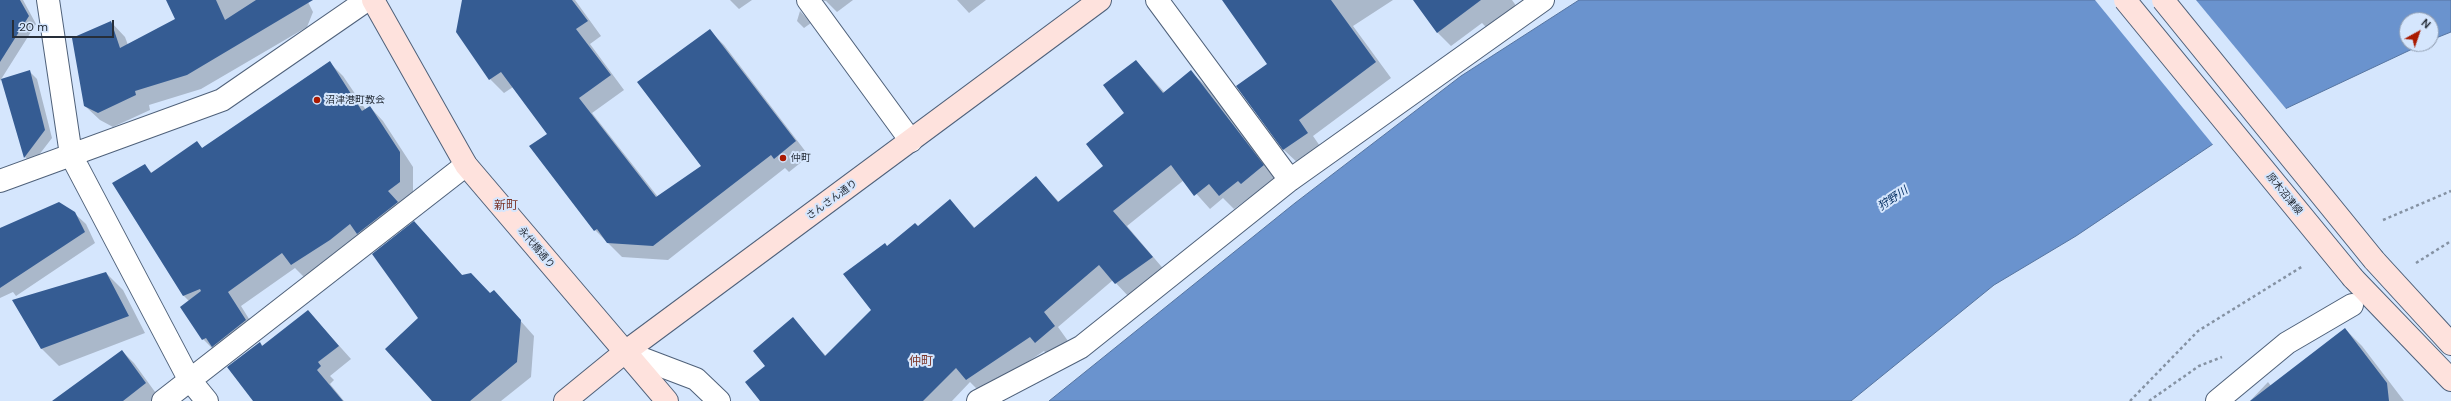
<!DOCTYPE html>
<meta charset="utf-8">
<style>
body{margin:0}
#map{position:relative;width:2451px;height:401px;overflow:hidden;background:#d5e6fd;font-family:"DM Sans",sans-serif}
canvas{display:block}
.north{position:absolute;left:2399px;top:12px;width:40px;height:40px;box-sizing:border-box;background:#d5e6fd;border:1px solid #8f9caf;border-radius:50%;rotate:40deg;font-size:11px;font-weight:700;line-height:16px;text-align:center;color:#262e39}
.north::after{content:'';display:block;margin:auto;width:14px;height:18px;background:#aa1a01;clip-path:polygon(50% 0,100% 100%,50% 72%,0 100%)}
.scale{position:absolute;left:12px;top:20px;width:102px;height:18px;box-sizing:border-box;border:2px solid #262e39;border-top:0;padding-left:5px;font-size:12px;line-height:14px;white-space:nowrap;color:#262e39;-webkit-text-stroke:3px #d5e6fd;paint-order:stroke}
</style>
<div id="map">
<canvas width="2451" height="401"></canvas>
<div class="north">N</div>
<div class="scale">20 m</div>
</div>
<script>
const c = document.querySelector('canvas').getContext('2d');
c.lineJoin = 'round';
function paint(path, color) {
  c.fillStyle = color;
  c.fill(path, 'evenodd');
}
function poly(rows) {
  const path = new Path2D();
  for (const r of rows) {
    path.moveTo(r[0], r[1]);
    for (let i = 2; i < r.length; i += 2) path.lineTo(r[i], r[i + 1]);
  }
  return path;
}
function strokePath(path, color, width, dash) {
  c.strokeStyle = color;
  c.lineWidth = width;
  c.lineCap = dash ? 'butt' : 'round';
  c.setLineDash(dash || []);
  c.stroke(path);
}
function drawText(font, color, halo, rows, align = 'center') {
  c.font = font + ' "DM Sans","Noto Sans JP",sans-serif';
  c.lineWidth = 4;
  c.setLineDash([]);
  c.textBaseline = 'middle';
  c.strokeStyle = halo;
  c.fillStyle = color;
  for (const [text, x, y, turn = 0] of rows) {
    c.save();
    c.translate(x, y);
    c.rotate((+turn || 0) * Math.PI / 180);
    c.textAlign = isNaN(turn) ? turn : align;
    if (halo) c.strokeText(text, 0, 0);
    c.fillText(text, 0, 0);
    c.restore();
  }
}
const water = poly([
 [1579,0,2451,0,2451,32,2431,40,2431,20,2407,20,2407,44,2423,44,2219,140,2076,236,1994,285,1851,401,1049,401,1295,203,1461,76,1579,0]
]);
paint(water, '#6a93ce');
strokePath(water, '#5675a1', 1);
paint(poly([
 [2095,0,2196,0,2287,110,2214,146]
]), '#d5e6fd');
paint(poly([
 [0,0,23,0,36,24,0,81],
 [175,0,307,0,313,12,307,27,201,89,149,105,150,110,113,127,100,120,85,106,111,22,125,37,128,45,177,20],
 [463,0,575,0,601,36,590,44,624,90,592,113,658,197,702,166,710,31,724,45,809,156,789,172,785,168,668,260,622,257,595,230,548,134,513,87,504,93,490,79],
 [730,0,752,0,739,9],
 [818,0,853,0,837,12,826,1],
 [957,0,986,0,969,13],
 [1224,0,1393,0,1353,26,1391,78,1313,136,1322,149,1300,165,1284,150,1237,86,1269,64],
 [1414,0,1512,0,1519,10,1492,33,1482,23,1451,46,1437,32],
 [800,11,811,23,804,28,797,21],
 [1136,61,1165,93,1191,72,1206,86,1277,180,1256,198,1253,195,1234,209,1223,198,1210,209,1184,180,1127,226,1166,272,1130,298,1113,280,1058,327,1068,341,1050,357,1044,351,981,393,970,382,952,401,760,401,767,366,792,319,826,356,872,310,887,247,918,227,950,201,975,228,1036,177,1059,202,1104,166,1126,113],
 [329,62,343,76,366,110,370,107,383,121,413,167,413,196,306,279,295,268,241,306,259,335,217,353,203,339,189,301,183,295,145,166,152,173,197,142,203,149],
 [29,71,37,79,52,138,32,164,25,157,3,79],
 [74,213,86,224,95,243,16,296,13,292,0,298,0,228],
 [414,222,463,276,490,294,494,291,534,336,531,377,501,401,432,401,419,318],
 [106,273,123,290,145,333,59,366,42,349,14,300],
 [308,311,351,359,330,376,334,380,330,384,344,401,255,401,260,343,263,346],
 [2345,329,2362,346,2404,401,2250,401,2268,382,2271,386],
 [122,351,134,363,158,396,151,401,63,401]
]), '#0003');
paint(poly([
 [0,0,20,0,29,16,0,62],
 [166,0,216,0,225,20,256,0,313,0,187,75,135,91,136,95,98,113,84,106,72,38,111,21,120,48,175,19],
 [462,0,572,0,588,21,576,29,611,75,579,98,656,197,701,166,637,82,710,29,796,141,774,159,771,155,653,246,607,243,597,229,594,231,529,146,547,134,501,72,489,80,456,32],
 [1222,0,1331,0,1376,62,1299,120,1308,133,1283,150,1236,86,1267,64],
 [1413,0,1481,0,1437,33],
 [1136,60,1163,93,1191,70,1264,165,1241,184,1238,181,1219,196,1209,184,1194,196,1171,165,1113,211,1153,257,1115,284,1099,265,1044,312,1055,326,1035,343,1030,337,966,380,956,368,923,401,760,401,745,382,765,366,753,351,793,317,825,356,871,310,843,274,885,243,887,246,915,223,918,226,950,199,974,228,1036,176,1058,202,1103,166,1086,144,1124,113,1103,85],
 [330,61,362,111,370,106,400,152,400,182,388,191,398,202,357,234,350,224,330,240,291,265,282,253,228,292,246,320,212,347,206,338,202,340,180,307,201,291,200,289,183,296,112,183,145,164,151,173,197,141,202,148],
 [30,70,45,130,24,158,1,79],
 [59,202,75,212,85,232,0,288,0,228],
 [414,221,462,275,471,273,490,293,494,290,521,320,517,362,470,401,432,401,385,349,418,318,372,254],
 [106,272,129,316,41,349,12,300],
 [308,310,339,346,318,362,321,366,317,370,343,401,253,401,227,367,260,342,262,346],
 [2345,328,2387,383,2389,401,2250,401],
 [122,350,146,383,123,401,52,401]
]), '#355c93');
const street = poly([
 [48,0,71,155,189,379,207,401],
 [808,0,911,141],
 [1157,0,1290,180],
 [0,181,222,100,367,0],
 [625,352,696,379,719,401],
 [163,401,466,165],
 [978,401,1081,347,1290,180,1543,0],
 [2217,401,2287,343,2352,305]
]);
const secondary = poly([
 [373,0,466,165,667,401],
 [2374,260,2451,344],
 [2353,278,2451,380],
 [565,401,625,352,1100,0]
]);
strokePath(street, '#4f617a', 24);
strokePath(secondary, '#4f617a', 24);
strokePath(poly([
 [2383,220,2451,191],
 [2416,263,2451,241],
 [2130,401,2198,331,2303,266],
 [2149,401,2199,366,2222,357]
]), '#8592a3', 2.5, [3, 3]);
strokePath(street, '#fff', 22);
strokePath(secondary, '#fee2dd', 22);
const secondaryBridge = poly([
 [2125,0,2353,278],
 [2163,0,2374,260]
]);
strokePath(secondaryBridge, '#4f617a', 24, []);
strokePath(secondaryBridge, '#fee2dd', 22);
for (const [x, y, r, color] of [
 [317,100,4,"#aa1a01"],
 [783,158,4,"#aa1a01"]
]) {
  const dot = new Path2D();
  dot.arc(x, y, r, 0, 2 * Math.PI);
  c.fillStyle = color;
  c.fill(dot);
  strokePath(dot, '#d5e6fd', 1.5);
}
drawText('10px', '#262e39', '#d5e6fd', [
 ["沼津港町教会",325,100],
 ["仲町",791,158]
], 'left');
drawText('10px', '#262e39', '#d5e6fd', [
 ["原木沼津線",2284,194,51],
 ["さんさん通り",832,200,-36],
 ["永代橋通り",536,248,50]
]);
drawText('italic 11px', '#052f63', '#d5e6fd', [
 ["狩野川",1893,199,-34]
]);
drawText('12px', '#7c362a', '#d5e6fd', [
 ["新町",506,206],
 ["仲町",921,362]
]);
</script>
